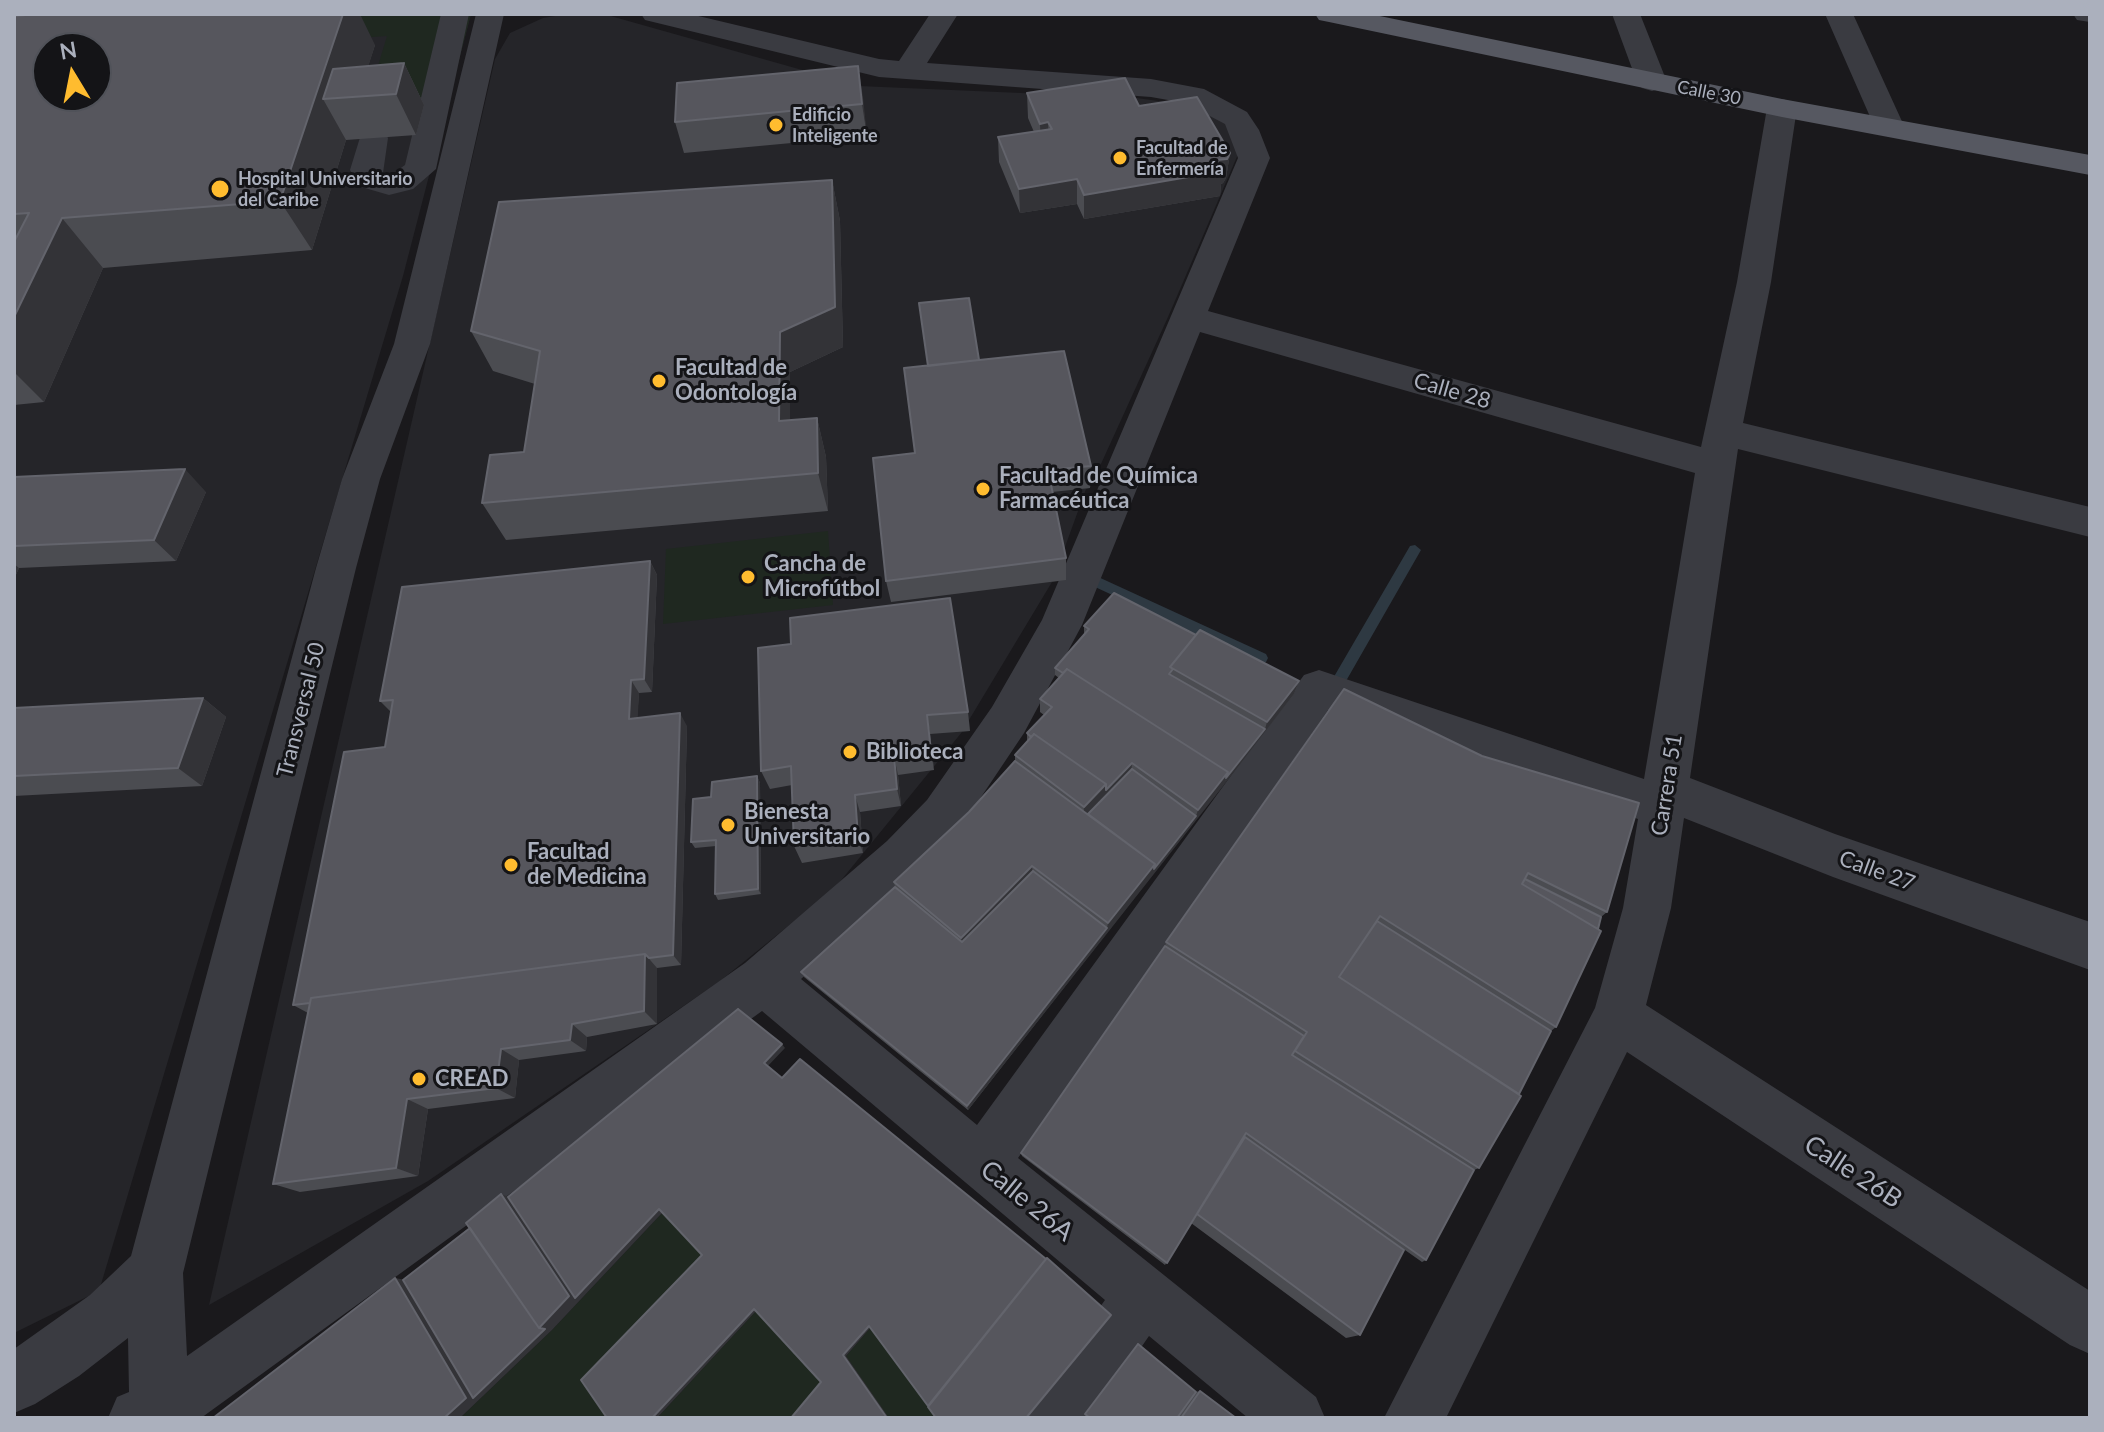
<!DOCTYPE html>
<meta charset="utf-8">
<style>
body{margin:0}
#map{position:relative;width:2104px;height:1432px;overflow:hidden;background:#1a191c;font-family:Lato,sans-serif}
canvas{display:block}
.frame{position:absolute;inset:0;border:16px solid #abb0bd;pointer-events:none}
.north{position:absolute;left:32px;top:32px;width:80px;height:80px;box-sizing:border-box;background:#141417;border:2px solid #505259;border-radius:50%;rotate:350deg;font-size:22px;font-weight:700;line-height:32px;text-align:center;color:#abb0bd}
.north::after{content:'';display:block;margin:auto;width:28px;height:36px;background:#ffbc2f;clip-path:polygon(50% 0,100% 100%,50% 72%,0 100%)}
</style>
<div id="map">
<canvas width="2104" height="1432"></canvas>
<div class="frame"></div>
<div class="north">N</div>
</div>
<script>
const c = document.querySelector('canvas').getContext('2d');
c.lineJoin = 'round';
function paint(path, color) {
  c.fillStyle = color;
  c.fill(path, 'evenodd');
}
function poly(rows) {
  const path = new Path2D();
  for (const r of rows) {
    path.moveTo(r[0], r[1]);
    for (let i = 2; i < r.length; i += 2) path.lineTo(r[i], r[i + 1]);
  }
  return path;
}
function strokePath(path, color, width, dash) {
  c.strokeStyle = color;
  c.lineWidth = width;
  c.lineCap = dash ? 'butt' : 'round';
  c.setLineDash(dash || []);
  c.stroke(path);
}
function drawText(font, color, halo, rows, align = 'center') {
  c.font = font + ' Lato,sans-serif';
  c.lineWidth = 6;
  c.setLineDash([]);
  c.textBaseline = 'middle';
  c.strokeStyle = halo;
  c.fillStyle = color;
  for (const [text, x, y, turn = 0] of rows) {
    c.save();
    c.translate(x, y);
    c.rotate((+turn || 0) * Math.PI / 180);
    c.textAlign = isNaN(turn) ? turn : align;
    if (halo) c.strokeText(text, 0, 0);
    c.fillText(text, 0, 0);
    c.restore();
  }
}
paint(poly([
 [14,14,471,14,403,276,99,1291,14,1333],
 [48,48,96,48,96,96,48,96],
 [567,14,607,15,859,86,1137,98,1201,107,1228,121,1239,152,1168,317,1090,488,1086,489,1061,558,1066,580,1052,582,969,720,970,731,962,732,834,889,720,981,428,1181,209,1305,495,59,510,33,543,18]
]), '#252529');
paint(poly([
 [365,14,471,14,448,101,365,109,387,36,343,39,350,22],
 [828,531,833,605,663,624,666,549],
 [663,1212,706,1257,614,1418,460,1418,552,1330],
 [757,1310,824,1382,794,1418,657,1418],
 [871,1327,939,1418,888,1418,846,1356]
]), '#1f2820');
paint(poly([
 [1415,545,1421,550,1338,695,1328,695,1326,691,1328,687,1410,546,1415,545],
 [1083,570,1266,654,1268,658,1266,662,1261,664,1256,662,1078,579,1077,575,1078,571,1083,570]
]), '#2e3942');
paint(poly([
 [441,14,469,14,436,169,413,189,389,195,358,186,350,170,362,131,373,129,384,131,388,138,383,173,391,175,405,165,441,14],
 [476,14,504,14,430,344,380,479,356,568,183,1273,187,1356,745,963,887,841,927,800,992,707,1042,620,1238,158,1225,124,1185,103,1151,97,879,77,645,20,641,14,690,14,879,59,899,61,930,14,958,14,927,63,1151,79,1204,89,1247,112,1259,130,1270,158,1208,311,1701,447,1737,282,1767,108,1771,102,1782,99,1793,102,1797,108,1771,282,1743,423,2090,507,2090,537,1738,449,1690,778,1835,834,2090,922,2090,970,1833,877,1684,818,1671,908,1646,1005,2090,1291,2090,1354,2070,1345,1627,1052,1446,1418,1384,1418,1595,1008,1623,908,1638,819,1328,710,1018,1158,1316,1397,1325,1418,1248,1418,1149,1336,1092,1418,1026,1418,1035,1397,1105,1300,762,1011,201,1418,108,1418,117,1397,129,1392,128,1338,79,1376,35,1404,14,1413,14,1349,90,1295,131,1256,316,568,342,479,394,344,476,14],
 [1200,332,1695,473,1644,779,1319,670,1304,675,977,1125,801,979,921,871,959,830,1024,733,1082,625,1200,332],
 [1612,14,1640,14,1667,82,1662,88,1652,91,1642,88,1637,82,1612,14],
 [1825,14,1853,14,1905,128,1901,134,1890,137,1879,134,1875,128,1825,14],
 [2073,14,2090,14,2090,22,2077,20,2073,14]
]), '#3a3b41');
paint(poly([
 [1315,14,1370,14,1782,99,2090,155,2090,175,1782,117,1329,22,1319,20,1315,14]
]), '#565861');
paint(poly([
 [14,16,375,45,368,66,404,63,424,105,416,135,346,140,312,250,103,268,44,402,14,405],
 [858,66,867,136,684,153,675,122],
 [1027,93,1230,153,1226,178,1223,183,1221,184,1220,196,1084,219,1077,204,1020,213,999,162,998,137,1034,132,1028,118],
 [832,180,840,221,843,347,790,372,790,420,817,418,826,457,828,511,506,540,482,503,524,452,535,384,493,371,471,331],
 [979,360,1091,466,1090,488,1052,492,1066,558,1066,580,891,602,886,581,915,453,928,366],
 [14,477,206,492,176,561,19,568,14,579],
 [650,561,657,575,652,692,639,693,637,718,687,726,681,965,657,968,657,1024,587,1037,586,1051,519,1060,515,1098,428,1109,418,1176,300,1192,273,1184,308,1013,293,1005,385,747,391,712,380,701],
 [1084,626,1196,635,1299,681,1294,694,968,1110,804,977,801,972,895,887,894,882,969,812,1015,761,1015,755,1027,741,1027,733,1044,715,1040,712,1040,699,1059,678,1055,675,1055,668,1085,634,1084,633],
 [758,648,968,712,970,731,930,734,934,770,898,775,901,806,860,812,863,853,802,863,794,846,792,785,770,789,761,771],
 [1344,689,1607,912,1601,917,1556,1027,1551,1031,1479,1168,1474,1170,1426,1260,1422,1262,1351,1212,1360,1335,1346,1338,1191,1223,1165,1265,1022,1156,1021,1153,1165,946,1166,942],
 [203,698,226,717,202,786,14,796,14,708],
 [757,776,760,783,761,894,718,900,715,894,716,846,695,848,691,842],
 [1200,1391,1236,1418,1089,1418,1196,1392]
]), '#4b4c51');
paint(poly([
 [343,14,360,14,375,45,359,96,323,99,346,140,312,250,280,201],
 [404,63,424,105,416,135,396,94],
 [858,66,863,97,867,136,862,104],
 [1048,122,1049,147,1041,148,1040,124],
 [1230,153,1226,178,1223,183,1221,184,1220,196,1084,219,1084,195,1217,160],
 [1077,179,1077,204,1020,213,1019,189],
 [832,180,840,221,843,347,790,372,790,460,779,421,780,332],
 [62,218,103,268,44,402,14,372,14,317],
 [817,418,826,457,828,511,818,473],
 [185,469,206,492,176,561,154,540],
 [650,561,657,575,652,692,644,679],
 [14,564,19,568,14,579],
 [631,680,639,693,637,732,629,719],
 [1299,681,1294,694,1224,785,1226,778,1265,729,1267,722],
 [203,698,226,717,202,786,178,768],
 [680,713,687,726,681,965,673,955],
 [927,715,930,734,934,770,931,751],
 [894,756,898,775,901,806,897,789],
 [1132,763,1131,776,1083,825,1084,807,1106,784],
 [1228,772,1224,785,968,1110,967,1106,1107,928,1108,923,1155,864,1196,816,1198,810],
 [757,776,760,783,761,894,758,889],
 [855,795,860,812,863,853,858,837],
 [1032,866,1033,877,963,948,961,938],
 [645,954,657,968,657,1024,644,1011],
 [572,1024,587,1037,586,1051,570,1040],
 [782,1044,785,1048,767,1067,764,1063],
 [501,1049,519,1060,515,1098,496,1088],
 [407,1099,428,1109,418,1176,396,1168],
 [501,1194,514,1199,659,1209,663,1212,552,1330,460,1418,444,1418,395,1278,411,1281,539,1328],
 [754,1309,757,1310,657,1418,652,1418],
 [869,1326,871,1327,846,1356,889,1418,887,1418,843,1355]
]), '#333337');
const building = poly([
 [38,14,343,14,280,201,62,218,14,317,14,242,29,213,14,214,14,16,38,14],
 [48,48,96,48,96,96,48,96,48,48],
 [404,63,396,94,323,99,333,69,404,63],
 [858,66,862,104,675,122,677,83,858,66],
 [1125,78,1139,106,1197,97,1230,153,1227,159,1217,160,1223,171,1084,195,1077,179,1019,189,998,137,1052,129,1048,122,1040,124,1027,93,1125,78],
 [832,180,835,307,780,332,779,421,817,418,818,473,482,503,490,455,524,452,540,351,471,331,499,202,832,180],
 [969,298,979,360,928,366,919,303,969,298],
 [1064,351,1091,466,1048,470,1066,558,886,581,873,458,915,453,904,368,1064,351],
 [185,469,154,540,14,546,14,477,185,469],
 [650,561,644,679,631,680,629,719,680,713,673,955,649,958,645,954,311,998,310,1003,293,1005,344,752,385,747,393,700,380,701,402,587,650,561],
 [1114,593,1196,635,1170,667,1173,669,1169,674,1265,729,1226,778,1228,772,1067,669,1063,673,1055,668,1089,629,1084,626,1114,593],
 [950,598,968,712,927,715,931,751,894,756,897,789,855,795,858,837,794,846,791,766,761,771,758,648,791,644,790,618,950,598],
 [1200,630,1299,681,1267,722,1170,667,1200,630],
 [1067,669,1228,772,1198,810,1132,763,1106,790,1106,784,1034,734,1031,737,1027,733,1052,707,1040,699,1067,669],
 [1344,689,1482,756,1639,803,1607,912,1528,873,1522,884,1601,931,1556,1027,1380,916,1339,977,1521,1096,1479,1168,1295,1051,1307,1032,1166,942,1344,689],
 [203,698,178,768,14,776,14,708,203,698],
 [1034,734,1106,784,1084,807,1015,755,1034,734],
 [1015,761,1155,864,1108,923,1032,866,961,938,894,882,969,812,1015,761],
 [1132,769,1196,816,1154,869,1155,864,1088,814,1132,769],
 [757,776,758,889,715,894,716,840,691,842,693,799,711,797,712,782,757,776],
 [1033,871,1107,928,967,1106,801,972,895,887,962,942,1033,871],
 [1525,879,1601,917,1598,929,1522,884,1525,879],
 [1377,921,1551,1031,1519,1094,1339,977,1377,921],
 [1165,946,1304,1036,1292,1055,1474,1170,1426,1260,1246,1133,1167,1263,1021,1153,1165,946],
 [645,954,644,1011,572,1024,570,1040,501,1049,496,1088,407,1099,396,1168,273,1184,311,998,645,954],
 [738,1009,782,1044,764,1063,782,1078,800,1059,1046,1259,928,1406,869,1326,843,1355,887,1418,791,1418,821,1382,754,1309,652,1418,607,1418,581,1380,702,1255,659,1209,575,1298,508,1197,738,1009],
 [1245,1137,1404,1250,1360,1335,1197,1214,1245,1137],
 [501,1194,569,1296,539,1328,466,1223,501,1194],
 [470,1228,539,1328,545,1329,473,1398,403,1280,470,1228],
 [1047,1258,1111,1315,1026,1418,936,1418,928,1407,1047,1258],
 [395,1278,466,1398,444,1418,213,1418,395,1278],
 [1138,1344,1196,1392,1177,1418,1090,1418,1085,1414,1138,1344],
 [1200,1391,1236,1418,1181,1418,1200,1391]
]);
paint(building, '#56565d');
strokePath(building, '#63646c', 2);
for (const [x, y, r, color] of [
 [776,125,8,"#ffbc2f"],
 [1120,158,8,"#ffbc2f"],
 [220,189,10,"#ffbc2f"],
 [659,381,8,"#ffbc2f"],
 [983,489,8,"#ffbc2f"],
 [748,577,8,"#ffbc2f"],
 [850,752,8,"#ffbc2f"],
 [728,825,8,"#ffbc2f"],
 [511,865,8,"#ffbc2f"],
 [419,1079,8,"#ffbc2f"]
]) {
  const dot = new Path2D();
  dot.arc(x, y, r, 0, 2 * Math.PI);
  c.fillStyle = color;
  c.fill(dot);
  strokePath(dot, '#141417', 3);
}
drawText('18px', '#abb0bd', '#141417', [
 ["Calle 30",1709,93,11]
]);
drawText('bold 18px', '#abb0bd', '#141417', [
 ["Edificio",792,115],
 ["Inteligente",792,136],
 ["Facultad de",1136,148],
 ["Enfermería",1136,169],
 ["Hospital Universitario",238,179],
 ["del Caribe",238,200]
], 'left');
drawText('bold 22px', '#abb0bd', '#141417', [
 ["Facultad de",675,368],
 ["Odontología",675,393],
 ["Facultad de Química",999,476],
 ["Farmacéutica",999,501],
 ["Cancha de",764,564],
 ["Microfútbol",764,589],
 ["Biblioteca",866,752],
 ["Bienesta",744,812],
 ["Universitario",744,837],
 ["Facultad",527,852],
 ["de Medicina",527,877],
 ["CREAD",435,1079]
], 'left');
drawText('22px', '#abb0bd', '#141417', [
 ["Calle 28",1452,391,16],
 ["Transversal 50",301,710,-76],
 ["Carrera 51",1667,785,-81],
 ["Calle 27",1877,871,20]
]);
drawText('26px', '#abb0bd', '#141417', [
 ["Calle 26B",1853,1172,33],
 ["Calle 26A",1027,1201,39]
]);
</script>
